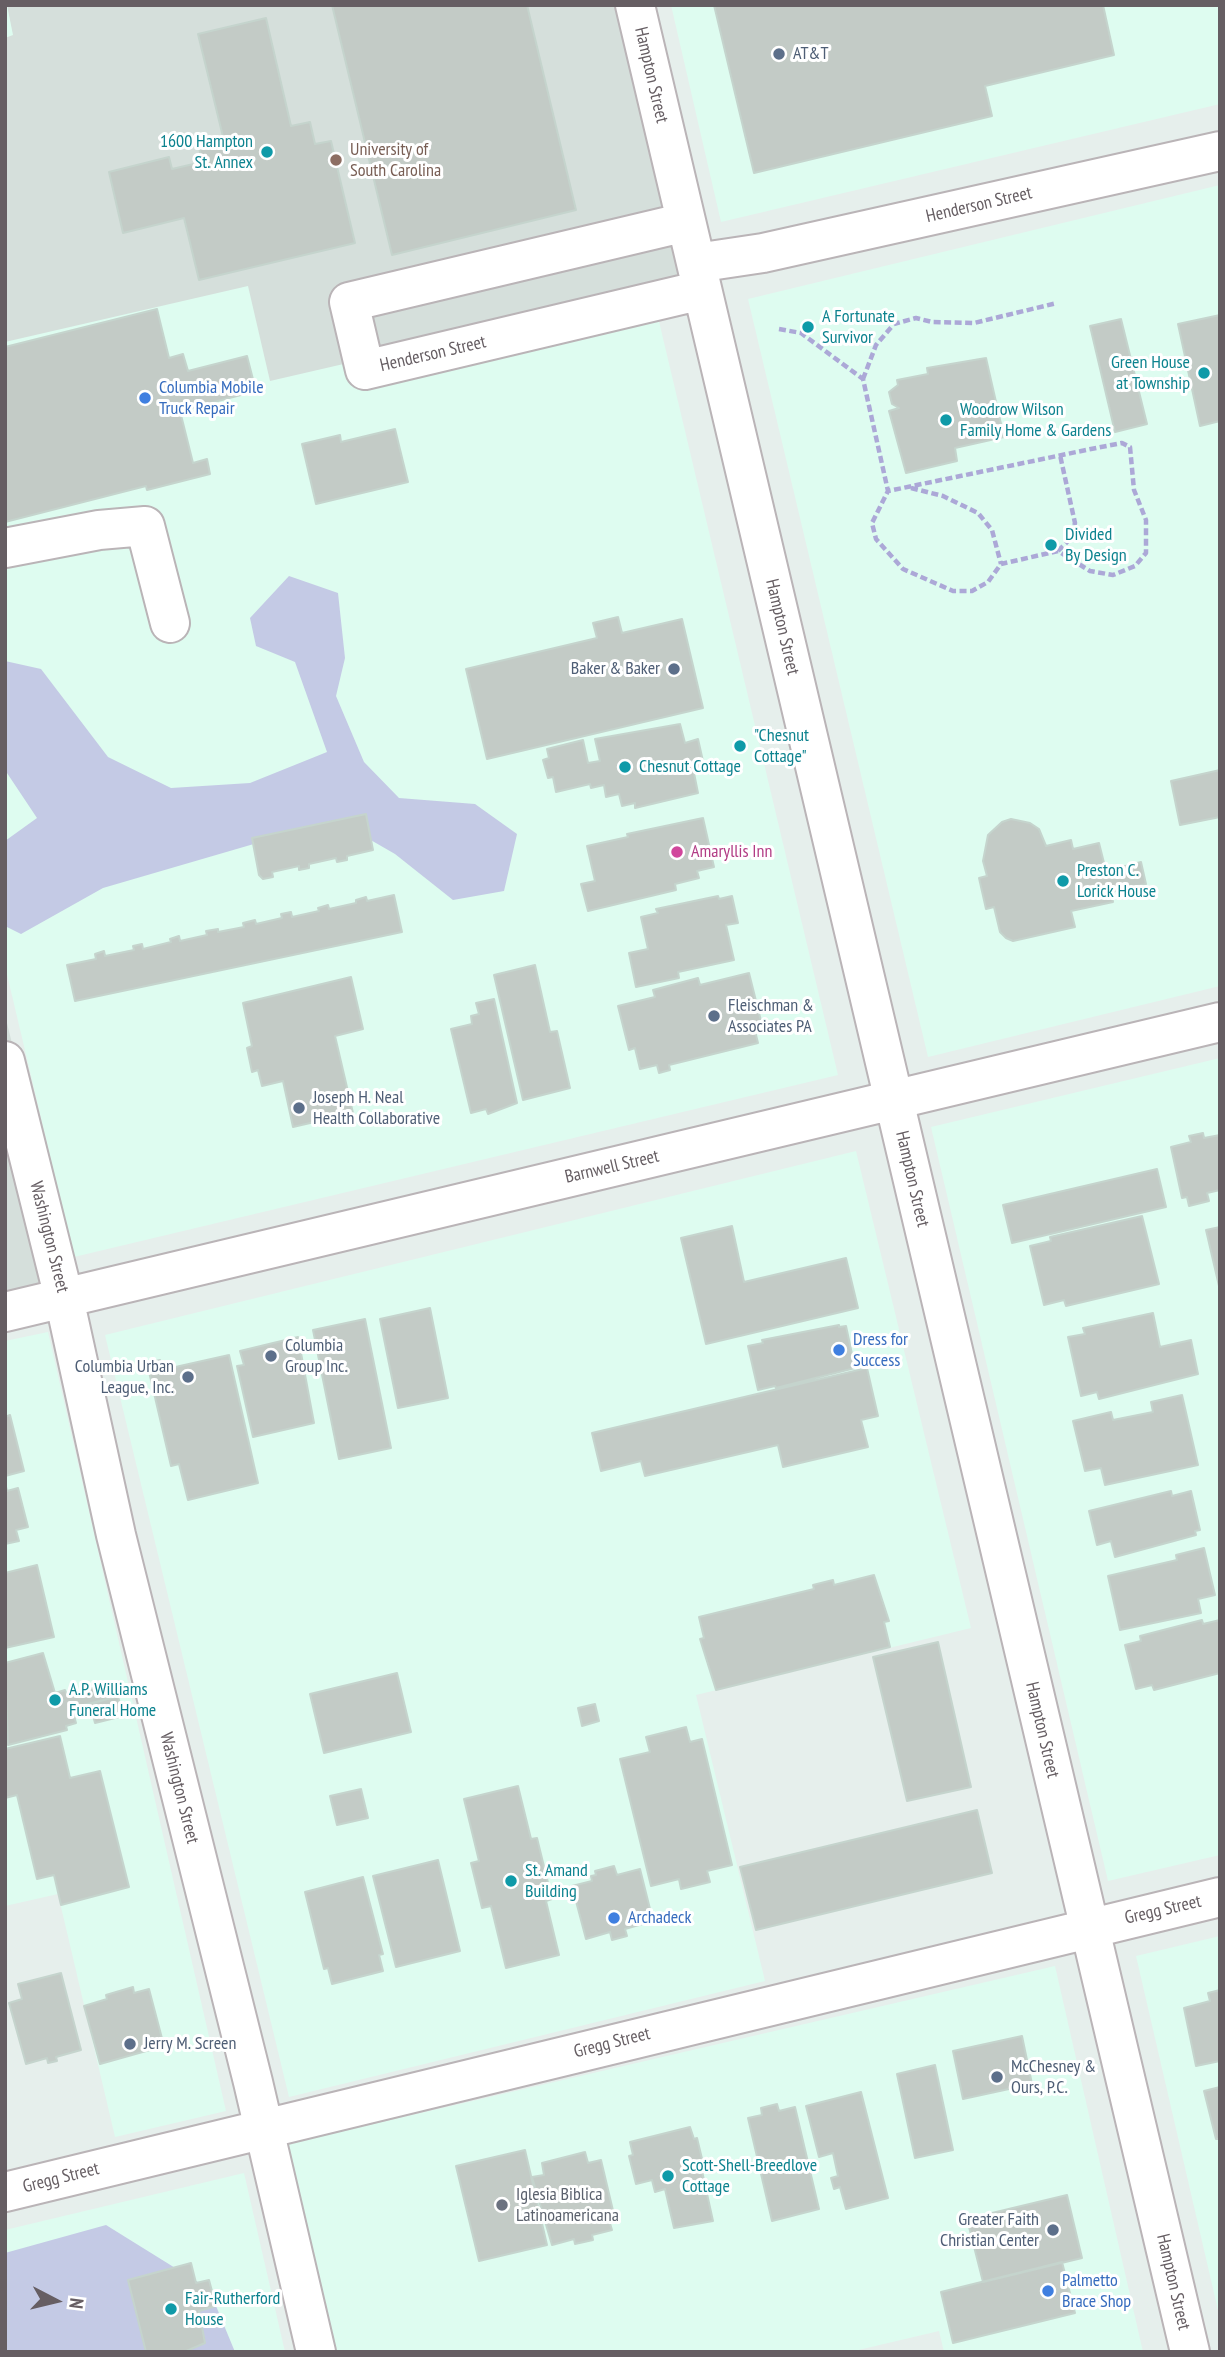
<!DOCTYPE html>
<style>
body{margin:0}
#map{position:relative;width:1225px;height:2357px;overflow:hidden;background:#e6efec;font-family:"PT Sans Narrow",sans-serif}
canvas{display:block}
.frame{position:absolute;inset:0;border:7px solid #665e63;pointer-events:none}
.north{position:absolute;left:21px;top:2266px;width:70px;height:70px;-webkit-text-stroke:5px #fff;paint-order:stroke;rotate:97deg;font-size:19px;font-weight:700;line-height:28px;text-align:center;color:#665e63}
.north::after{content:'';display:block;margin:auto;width:24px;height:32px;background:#665e63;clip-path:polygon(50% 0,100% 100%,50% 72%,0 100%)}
</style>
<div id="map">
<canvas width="1225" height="2357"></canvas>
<div class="frame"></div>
<div class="north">N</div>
</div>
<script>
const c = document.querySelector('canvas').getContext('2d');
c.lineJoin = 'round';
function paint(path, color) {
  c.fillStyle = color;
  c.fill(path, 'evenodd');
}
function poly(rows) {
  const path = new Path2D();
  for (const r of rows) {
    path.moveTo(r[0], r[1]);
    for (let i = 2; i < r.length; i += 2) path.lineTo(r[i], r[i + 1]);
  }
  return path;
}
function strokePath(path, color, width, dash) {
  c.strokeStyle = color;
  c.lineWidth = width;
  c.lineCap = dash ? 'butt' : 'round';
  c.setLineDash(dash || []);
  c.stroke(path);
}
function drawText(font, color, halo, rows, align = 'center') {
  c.font = font + ' "PT Sans Narrow",sans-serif';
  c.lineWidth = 6;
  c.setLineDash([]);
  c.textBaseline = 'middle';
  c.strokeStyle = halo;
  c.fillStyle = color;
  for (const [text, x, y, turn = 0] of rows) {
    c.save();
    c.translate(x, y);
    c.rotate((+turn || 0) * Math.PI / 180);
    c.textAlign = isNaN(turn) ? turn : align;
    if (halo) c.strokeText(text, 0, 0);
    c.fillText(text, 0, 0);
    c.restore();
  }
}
paint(poly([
 [5,5,32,5,628,191,838,1075,74,1257,5,966],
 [671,5,1220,5,1220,104,721,222],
 [1220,185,1220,986,928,1057,748,299],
 [1220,1058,1220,1855,1108,1881,931,1127],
 [856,1151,971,1628,696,1695,765,1981,289,2097,105,1335],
 [48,1332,226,2111,115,2137,58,1894,5,1906,5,1341],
 [1220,1936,1220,2319,1136,1956],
 [1055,1966,1143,2352,944,2352,939,2331,850,2352,334,2352,287,2144],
 [244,2173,285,2352,17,2352,5,2303,5,2230]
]), '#defcf0');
paint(poly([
 [7,5,630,5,694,283,270,381,248,286,5,342,5,38,13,35],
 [5,1015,77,1307,5,1325]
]), '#d5dfdb');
paint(poly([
 [289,576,338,593,345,658,336,696,364,762,399,798,475,804,517,834,504,891,453,900,395,854,336,820,103,888,21,934,5,926,5,841,37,818,5,770,5,661,41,669,108,757,171,788,250,783,327,752,295,662,256,646,250,618],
 [106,2225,209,2289,235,2352,5,2352,5,2253]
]), '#c4cae5');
const building = poly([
 [332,5,527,5,576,210,392,255,332,5],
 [714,5,1103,5,1114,55,985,86,992,116,754,173,714,5],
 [266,18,291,126,310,122,315,144,331,141,355,243,199,280,184,218,123,233,109,172,169,157,172,169,202,162,199,147,224,141,198,34,266,18],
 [157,309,169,358,183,354,188,371,247,356,256,391,180,411,193,463,207,459,210,474,147,490,146,486,5,522,5,347,157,309],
 [1220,315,1220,421,1200,426,1178,324,1220,315],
 [1121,319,1147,424,1115,432,1090,326,1121,319],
 [986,358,1004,437,955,448,957,461,906,473,889,411,899,408,892,404,889,392,898,385,897,380,928,374,927,368,986,358],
 [395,429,408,482,316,504,302,444,340,435,341,442,395,429],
 [618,617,622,633,682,619,703,708,487,759,466,669,597,638,593,623,618,617],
 [680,724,685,743,698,739,705,770,694,773,698,793,635,808,635,803,622,806,619,794,606,797,604,785,591,788,590,784,556,792,553,777,548,778,543,760,549,758,547,749,583,740,588,763,600,761,595,739,680,724],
 [1220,770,1220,817,1180,825,1171,781,1220,770],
 [366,814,373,850,347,856,347,860,337,862,336,858,309,864,309,868,299,870,299,866,272,872,273,877,263,879,259,875,252,838,366,814],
 [703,818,714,867,697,871,699,878,675,884,676,890,588,911,581,884,595,881,587,846,628,837,627,834,703,818],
 [1011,819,1030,823,1039,829,1046,846,1071,840,1073,849,1099,843,1106,871,1141,862,1146,884,1111,892,1113,902,1071,911,1075,927,1013,941,1006,938,1000,932,994,907,986,909,979,878,987,876,983,861,988,835,1002,822,1011,819],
 [394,895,402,932,75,1001,67,965,96,959,95,954,104,951,105,956,134,950,133,946,142,944,143,949,171,942,170,939,179,936,180,941,207,935,206,931,218,929,218,932,244,927,243,923,255,920,256,924,282,918,281,914,291,912,292,917,319,911,318,908,328,905,329,909,356,903,356,900,366,897,367,901,394,895],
 [718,896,719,899,732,896,738,923,726,925,734,960,678,972,679,978,636,987,629,953,648,949,641,917,658,913,656,909,718,896],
 [535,965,550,1032,557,1031,570,1088,523,1100,494,975,535,965],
 [749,973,761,1021,753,1023,758,1043,669,1065,670,1070,659,1073,657,1065,640,1069,635,1048,629,1050,618,1006,655,997,653,990,698,978,700,985,749,973],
 [351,977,363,1029,335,1036,353,1113,293,1127,283,1081,262,1086,258,1070,252,1072,247,1048,252,1046,243,1003,351,977],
 [494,999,517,1103,488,1114,486,1109,471,1113,451,1029,472,1024,471,1016,479,1014,476,1003,494,999],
 [1203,1133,1204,1138,1220,1135,1220,1190,1207,1193,1209,1201,1189,1206,1187,1197,1182,1198,1171,1147,1191,1142,1189,1136,1203,1133],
 [1157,1169,1166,1207,1012,1243,1003,1205,1157,1169],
 [1142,1216,1159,1284,1066,1306,1064,1300,1044,1305,1030,1246,1051,1241,1050,1237,1142,1216],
 [732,1226,744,1282,846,1258,858,1308,706,1344,681,1238,732,1226],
 [1220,1227,1220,1286,1219,1286,1206,1230,1220,1227],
 [430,1308,448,1398,398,1408,380,1319,430,1308],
 [1153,1313,1160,1347,1191,1340,1198,1374,1099,1399,1097,1392,1081,1396,1068,1337,1085,1334,1083,1328,1153,1313],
 [365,1319,391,1448,339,1459,313,1330,365,1319],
 [839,1325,839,1327,846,1326,855,1368,776,1388,775,1386,758,1390,748,1346,763,1343,762,1340,839,1325],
 [298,1337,314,1423,253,1437,237,1366,244,1365,240,1351,298,1337],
 [229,1355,258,1483,188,1500,179,1464,171,1466,147,1363,160,1360,162,1370,229,1355],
 [867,1368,878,1416,861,1420,868,1447,783,1467,778,1445,645,1476,641,1461,601,1471,592,1433,867,1368],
 [1182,1395,1198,1465,1105,1485,1101,1468,1085,1471,1073,1421,1111,1412,1113,1420,1153,1412,1151,1402,1182,1395],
 [10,1415,24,1471,5,1476,5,1417,10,1415],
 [5,1483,7,1491,18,1488,28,1527,16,1530,19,1541,5,1544,5,1483],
 [1171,1491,1172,1496,1191,1491,1200,1530,1195,1531,1196,1535,1115,1557,1111,1541,1097,1545,1089,1511,1171,1491],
 [1204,1548,1215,1595,1198,1599,1201,1613,1120,1630,1108,1576,1177,1560,1176,1555,1204,1548],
 [37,1565,54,1637,5,1648,5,1573,37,1565],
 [874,1575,889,1621,884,1622,890,1647,716,1690,700,1639,704,1638,699,1617,814,1589,813,1585,833,1580,834,1585,874,1575],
 [1202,1620,1203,1624,1220,1620,1220,1673,1154,1690,1152,1685,1136,1689,1125,1645,1141,1641,1140,1636,1202,1620],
 [938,1642,971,1787,907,1801,873,1657,938,1642],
 [43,1653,55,1693,65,1690,67,1695,119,1681,123,1695,72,1708,76,1723,66,1726,67,1730,8,1745,5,1663,43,1653],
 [397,1673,411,1732,324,1753,310,1694,397,1673],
 [118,1696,123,1716,95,1723,90,1704,118,1696],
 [595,1704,599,1721,582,1726,578,1708,595,1704],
 [686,1727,690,1742,702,1739,732,1865,707,1871,710,1882,681,1889,679,1879,651,1886,620,1759,650,1752,646,1737,686,1727],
 [60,1736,70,1778,100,1771,129,1887,61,1905,54,1875,37,1879,17,1795,5,1798,5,1749,60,1736],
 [518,1786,531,1839,537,1838,552,1899,546,1901,559,1955,506,1968,491,1906,482,1908,471,1863,479,1861,464,1799,518,1786],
 [361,1789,368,1818,337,1825,330,1796,361,1789],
 [977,1810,992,1873,756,1930,740,1867,977,1810],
 [438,1860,460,1951,396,1967,373,1876,438,1860],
 [614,1866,617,1875,640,1869,653,1921,625,1929,627,1936,612,1940,610,1932,586,1939,572,1886,592,1881,591,1876,596,1875,595,1871,614,1866],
 [363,1877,383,1954,379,1955,383,1971,332,1984,328,1968,324,1969,305,1892,363,1877],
 [61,1973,81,2050,56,2057,57,2061,48,2063,47,2058,26,2064,9,2003,22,1999,18,1984,61,1973],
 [133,1987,134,1993,149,1989,164,2046,100,2064,84,2006,107,1999,106,1995,133,1987],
 [1220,1990,1220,2061,1196,2066,1184,2008,1210,2001,1208,1993,1220,1990],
 [1022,2036,1032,2084,963,2099,953,2051,1022,2036],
 [935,2065,953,2150,915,2158,897,2074,935,2065],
 [1220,2087,1220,2139,1216,2139,1204,2091,1220,2087],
 [861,2092,888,2198,846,2209,840,2187,834,2189,831,2178,838,2176,833,2153,819,2157,806,2106,861,2092],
 [777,2104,779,2111,795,2107,819,2209,772,2221,748,2118,762,2115,761,2108,777,2104],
 [690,2127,694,2139,697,2138,705,2171,702,2171,713,2221,674,2228,665,2189,655,2192,652,2180,636,2184,629,2156,633,2155,630,2142,690,2127],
 [525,2150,547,2245,479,2261,456,2166,525,2150],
 [585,2152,588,2163,601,2160,615,2219,609,2220,612,2230,592,2235,593,2240,575,2244,574,2239,552,2245,532,2177,544,2175,542,2163,585,2152],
 [1067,2195,1082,2258,983,2282,967,2219,1067,2195],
 [1062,2262,1075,2313,953,2343,941,2292,1062,2262],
 [191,2263,196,2283,209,2280,216,2306,199,2311,205,2343,184,2352,146,2352,128,2280,191,2263]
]);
paint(building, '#c3cbc6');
strokePath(building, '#c5d4cd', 2);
const minor = poly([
 [635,5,1190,2352],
 [686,222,349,302,365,370,702,290],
 [696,263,763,253,1220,151],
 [5,548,99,530,145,526,170,623],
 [5,1061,64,1298,116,1535,253,2082,316,2352],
 [5,1312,1220,1022],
 [5,2192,1220,1897]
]);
strokePath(minor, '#bab4b7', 42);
strokePath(poly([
 [779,329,801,333,863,379,888,491,1091,449,1122,443,1130,447,1134,490,1146,520,1146,553,1135,566,1113,575,1090,571,1058,551,1001,564,988,582,972,591,953,591,903,569,876,539,872,523,888,491],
 [863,379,876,345,894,324,916,318,932,322,974,323,1057,303],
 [911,488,943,496,978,513,992,530,1001,564],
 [1058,551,1070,539,1075,523,1060,455]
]), '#aca8d7', 4.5, [7, 3.5]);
strokePath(minor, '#fff', 38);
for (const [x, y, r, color] of [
 [779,54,7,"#5c6f8a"],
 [267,152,7,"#0f9aa8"],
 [336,160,7,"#8d6e63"],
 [808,327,7,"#0f9aa8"],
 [1204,373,7,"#0f9aa8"],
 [145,398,7,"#3f7fe0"],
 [946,420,7,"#0f9aa8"],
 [1051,545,7,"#0f9aa8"],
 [674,669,7,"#5c6f8a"],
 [740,746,7,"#0f9aa8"],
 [625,767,7,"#0f9aa8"],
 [677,852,7,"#d1479c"],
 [1063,881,7,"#0f9aa8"],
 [714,1016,7,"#5c6f8a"],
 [299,1108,7,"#5c6f8a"],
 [839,1350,7,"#3f7fe0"],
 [271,1356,7,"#5c6f8a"],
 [188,1377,7,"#5c6f8a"],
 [55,1700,7,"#0f9aa8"],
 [511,1881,7,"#0f9aa8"],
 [614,1918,7,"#3f7fe0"],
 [130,2044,7,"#5c6f8a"],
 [997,2077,7,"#5c6f8a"],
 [668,2176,7,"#0f9aa8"],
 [502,2205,7,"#6b7280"],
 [1053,2230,7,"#5c6f8a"],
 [1048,2291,7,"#3f7fe0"],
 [171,2309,7,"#0f9aa8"]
]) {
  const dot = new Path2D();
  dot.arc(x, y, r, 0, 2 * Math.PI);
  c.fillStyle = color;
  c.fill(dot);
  strokePath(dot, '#fff', 2.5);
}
drawText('18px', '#4e5e75', '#fff', [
 ["AT&T",793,54],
 ["Baker & Baker",660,669,"right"],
 ["Fleischman &",728,1006],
 ["Associates PA",728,1027],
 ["Joseph H. Neal",313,1098],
 ["Health Collaborative",313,1119],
 ["Columbia",285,1346],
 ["Group Inc.",285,1367],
 ["Columbia Urban",174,1367,"right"],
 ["League, Inc.",174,1388,"right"],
 ["Jerry M. Screen",144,2044],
 ["McChesney &",1011,2067],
 ["Ours, P.C.",1011,2088],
 ["Greater Faith",1039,2220,"right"],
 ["Christian Center",1039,2241,"right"]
], 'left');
drawText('18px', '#665e63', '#fff', [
 ["Hampton Street",651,75,77],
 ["Henderson Street",979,205,-13],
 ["Henderson Street",433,354,-13],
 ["Hampton Street",782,627,77],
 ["Barnwell Street",612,1167,-13],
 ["Hampton Street",912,1179,77],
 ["Washington Street",49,1237,76],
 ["Hampton Street",1042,1730,77],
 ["Washington Street",179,1788,76],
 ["Gregg Street",1163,1910,-13],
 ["Gregg Street",612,2043,-14],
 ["Gregg Street",61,2178,-14],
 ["Hampton Street",1173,2282,77]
]);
drawText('18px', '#0d838f', '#fff', [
 ["1600 Hampton",253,142,"right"],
 ["St. Annex",253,163,"right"],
 ["A Fortunate",822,317],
 ["Survivor",822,338],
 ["Green House",1190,363,"right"],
 ["at Township",1190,384,"right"],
 ["Woodrow Wilson",960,410],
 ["Family Home & Gardens",960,431],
 ["Divided",1065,535],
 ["By Design",1065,556],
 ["\"Chesnut",754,736],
 ["Cottage\"",754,757],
 ["Chesnut Cottage",639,767],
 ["Preston C.",1077,871],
 ["Lorick House",1077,892],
 ["A.P. Williams",69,1690],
 ["Funeral Home",69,1711],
 ["St. Amand",525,1871],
 ["Building",525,1892],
 ["Scott-Shell-Breedlove",682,2166],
 ["Cottage",682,2187],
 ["Fair-Rutherford",185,2299],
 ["House",185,2320]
], 'left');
drawText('18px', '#785e54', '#fff', [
 ["University of",350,150],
 ["South Carolina",350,171]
], 'left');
drawText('18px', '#366cbe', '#fff', [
 ["Columbia Mobile",159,388],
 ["Truck Repair",159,409],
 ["Dress for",853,1340],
 ["Success",853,1361],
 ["Archadeck",628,1918],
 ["Palmetto",1062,2281],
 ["Brace Shop",1062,2302]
], 'left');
drawText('18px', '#b23c85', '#fff', [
 ["Amaryllis Inn",691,852]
], 'left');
drawText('18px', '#5b616d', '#fff', [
 ["Iglesia Biblica",516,2195],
 ["Latinoamericana",516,2216]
], 'left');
</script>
